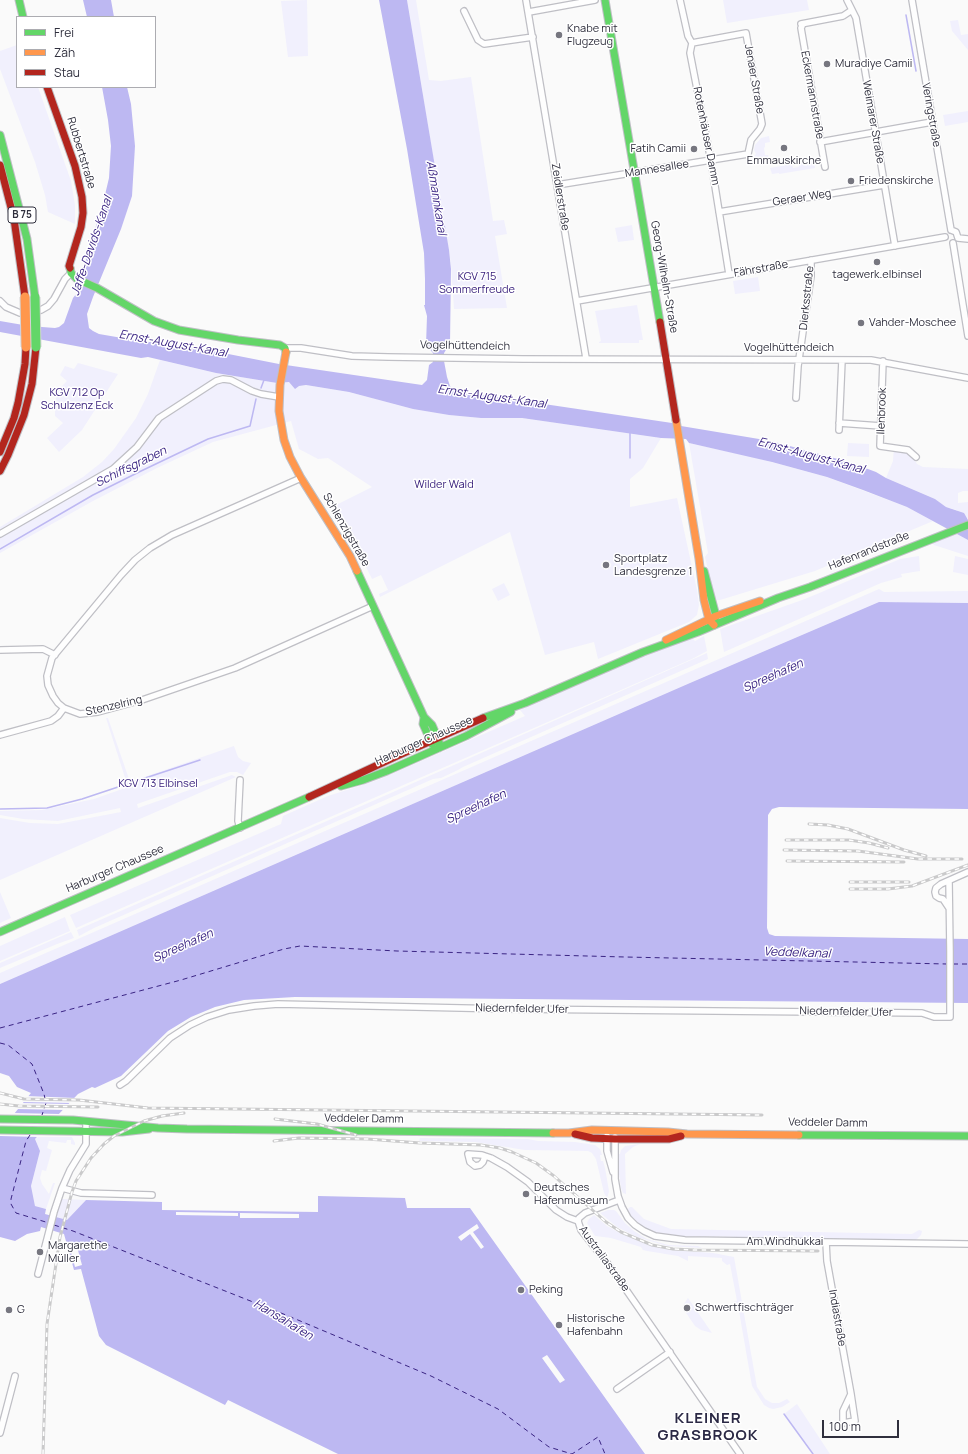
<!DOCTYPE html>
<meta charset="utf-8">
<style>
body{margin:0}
#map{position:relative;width:968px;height:1454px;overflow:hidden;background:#fafafa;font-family:Manrope,sans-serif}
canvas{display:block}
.legend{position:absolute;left:16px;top:16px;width:140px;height:72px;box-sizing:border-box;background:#fff;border:1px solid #acacb1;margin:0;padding:5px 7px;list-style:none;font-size:12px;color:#2f2f3d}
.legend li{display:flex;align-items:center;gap:8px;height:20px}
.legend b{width:20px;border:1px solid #acacb1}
.scale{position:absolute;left:822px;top:1420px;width:77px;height:18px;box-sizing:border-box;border:2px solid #2f2f3d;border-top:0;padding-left:5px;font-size:12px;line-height:14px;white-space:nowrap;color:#2f2f3d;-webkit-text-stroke:3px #fff;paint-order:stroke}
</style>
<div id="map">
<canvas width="968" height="1454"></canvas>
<ul class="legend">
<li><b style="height:5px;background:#63d668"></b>Frei</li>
<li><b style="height:5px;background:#ff974d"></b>Zäh</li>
<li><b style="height:5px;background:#b3261e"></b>Stau</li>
</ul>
<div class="scale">100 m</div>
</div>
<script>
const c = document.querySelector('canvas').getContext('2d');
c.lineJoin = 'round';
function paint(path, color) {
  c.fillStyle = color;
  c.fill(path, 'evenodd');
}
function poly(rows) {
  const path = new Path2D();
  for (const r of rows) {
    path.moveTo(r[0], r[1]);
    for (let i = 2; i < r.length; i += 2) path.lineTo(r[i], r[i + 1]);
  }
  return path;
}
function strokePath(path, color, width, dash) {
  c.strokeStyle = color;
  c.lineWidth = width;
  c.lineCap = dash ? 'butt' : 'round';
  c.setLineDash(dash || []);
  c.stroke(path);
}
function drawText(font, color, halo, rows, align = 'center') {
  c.font = font + ' Manrope,sans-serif';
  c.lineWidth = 3;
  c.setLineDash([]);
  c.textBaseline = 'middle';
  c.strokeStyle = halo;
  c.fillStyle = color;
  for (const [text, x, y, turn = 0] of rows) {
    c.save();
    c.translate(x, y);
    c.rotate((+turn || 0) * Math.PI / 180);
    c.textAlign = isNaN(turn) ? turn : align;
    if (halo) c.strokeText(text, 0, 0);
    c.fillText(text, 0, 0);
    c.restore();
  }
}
paint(poly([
 [307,0,308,56,288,57,281,1],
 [407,0,416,0,429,80,441,81,471,77,493,221,504,220,507,234,495,236,507,308,454,309,451,264],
 [723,0,807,0,809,10,727,23],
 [958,20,961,35,968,34,968,50,952,31,950,21],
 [17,45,17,87,38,87,71,181,75,205,75,224,48,212,45,195,35,162,0,69,0,51],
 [968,111,968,122,945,126,943,115],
 [769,136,770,142,765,143,765,147,764,148,765,155,768,155,769,159,757,161,754,156,756,154,754,150,755,145,761,138],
 [814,160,815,168,779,174,779,173,772,174,770,168,792,164,793,168,799,167,798,163],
 [632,225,634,240,618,242,615,228],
 [758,277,760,291,735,294,733,281],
 [637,305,643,340,639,340,639,343,599,343,599,342,601,341,595,311],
 [160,360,216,373,277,383,289,382,292,384,299,386,306,385,349,392,413,409,449,415,481,418,522,418,661,438,643,468,630,479,630,507,677,498,697,590,699,605,697,615,689,622,598,659,594,642,545,655,510,532,380,597,379,594,388,590,381,575,372,579,356,546,332,507,372,487,328,458,318,459,299,449,291,421,213,442,157,468,93,501,0,553,0,527,83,477,102,462,114,449,136,418,148,394],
 [78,363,118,374,82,430,59,452,47,438,63,423,55,416,55,404,56,397,54,394,67,381,60,375,65,366,74,369],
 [689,443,753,457,827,477,907,507,933,521,815,571,720,600,717,600,714,596,705,557,708,553],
 [848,443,869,444,869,457,847,456],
 [894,446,907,448,917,464,923,467,968,469,968,491,963,491,958,493,958,503,968,502,968,519,956,510,946,507,935,499,886,478,893,461],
 [957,534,968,540,968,556,934,545,932,542],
 [919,556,920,571,901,574,902,577,881,583,724,652,720,629,805,599,900,559],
 [955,556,968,559,968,575,953,572],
 [504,583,510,595,498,601,492,589],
 [879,589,884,592,968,591,968,603,879,602,690,683,0,984,0,973],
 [704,636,707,651,692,659,76,928,70,915,281,824,283,816,328,796,378,780,525,716,520,710,649,654,692,638,695,641],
 [707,653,708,659,463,767,458,770,441,778,433,779,94,928,79,936,77,930,375,800],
 [106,718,108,718,130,782,234,746,238,757,243,761,251,763,243,775,237,772,230,772,137,804,138,808,232,775,236,777,0,880,0,818,30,823,58,824,121,812,120,808,58,821,23,819,0,815,0,811,42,810,94,799,128,787],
 [0,892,11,918,0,923],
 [65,917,70,931,0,961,0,946],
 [71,932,74,938,57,944,0,968,0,963],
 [38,1137,72,1137,75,1143,75,1145,71,1144,71,1140,67,1140,66,1143,49,1141,47,1148,52,1150,46,1171,42,1170,40,1178,42,1184,49,1194,53,1183,55,1183,46,1209,35,1206,31,1186,40,1151,35,1139],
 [420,1138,528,1139,538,1141,575,1142,595,1145,600,1149,602,1155,600,1155,601,1161,603,1161,605,1168,609,1191,608,1195,607,1198,604,1193,596,1159,592,1153,588,1151,525,1150,475,1142,421,1141,419,1141],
 [640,1144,633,1147,625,1154,626,1194,623,1193,621,1188,618,1167,618,1154,620,1154,621,1150,625,1146],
 [62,1199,65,1199,86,1200,67,1220,56,1217],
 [630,1207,632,1207,644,1219,671,1229,912,1234,919,1230,922,1231,921,1235,916,1240,681,1236,656,1233,643,1227,630,1215,628,1209],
 [608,1210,614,1210,616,1211,625,1223,634,1231,647,1239,668,1245,698,1246,702,1248,667,1246,637,1237,617,1227,600,1213],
 [594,1215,607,1226,620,1233,657,1247,674,1250,713,1253,734,1257,757,1387,765,1399,772,1403,779,1403,787,1399,790,1402,782,1407,773,1409,769,1408,764,1405,752,1386,739,1311,733,1302,737,1301,730,1264,727,1265,722,1261,722,1258,688,1256,688,1261,678,1256,647,1251,643,1250,641,1247,611,1238,595,1236,587,1223,589,1219],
 [688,1298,712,1333,701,1330,695,1326,682,1307],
 [797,1404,830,1454,813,1454,784,1414]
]), '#f1f0fd');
paint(poly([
 [83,0,111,0,114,17,87,17],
 [379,0,407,0,449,250,451,269,450,344,444,353,444,361,447,377,450,386,455,391,462,393,490,396,672,423,681,426,771,441,849,462,876,472,886,478,935,499,946,507,964,513,968,520,968,540,907,507,863,490,827,477,772,462,689,443,686,439,661,438,522,418,481,418,449,415,413,409,349,392,306,385,299,386,295,389,289,382,277,383,216,373,148,357,141,358,0,332,0,321,29,326,55,328,59,327,64,323,73,298,77,293,85,277,85,263,104,199,109,178,111,146,108,120,102,87,127,87,131,104,135,146,132,196,121,229,93,297,87,314,89,328,93,331,99,334,134,340,203,349,279,364,422,385,427,380,429,365,433,362,433,353,426,345,427,316,424,305,425,305,425,279,424,253,407,149],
 [879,602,968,603,968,809,779,807,772,809,768,815,767,928,769,934,775,936,968,939,968,1003,295,997,244,1000,215,1007,191,1017,168,1031,121,1076,95,1088,92,1087,78,1094,35,1139,40,1151,31,1186,35,1206,46,1209,45,1214,67,1220,86,1200,162,1202,162,1210,318,1212,318,1196,405,1198,407,1208,470,1208,645,1454,338,1454,228,1400,225,1405,106,1345,99,1336,81,1269,74,1270,64,1234,41,1227,40,1231,27,1234,15,1241,0,1237,0,1127,14,1114,31,1093,17,1087,9,1076,0,1073,0,984,690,683]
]), '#bdb8f2');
paint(poly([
 [26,1096,76,1098,72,1103,22,1102],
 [21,1103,70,1104,66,1110,17,1109],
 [13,1113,60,1114,38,1137,0,1136,0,1126],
 [176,1212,238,1213,238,1216,176,1215],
 [240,1213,299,1214,299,1218,240,1218],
 [477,1224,479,1228,473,1232,484,1247,481,1249,470,1234,461,1241,458,1237],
 [76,1243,82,1265,75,1267,69,1244],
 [547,1355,565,1380,560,1383,542,1358]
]), '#fafafa');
strokePath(poly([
 [906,15,916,71],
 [261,388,264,380],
 [630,458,630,432],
 [0,549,93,495,139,472,208,439,250,426,256,399],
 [130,783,200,760],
 [0,809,47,808,82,799,127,784],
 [784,1414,813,1454]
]), '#bdb8f2', 1.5);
strokePath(poly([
 [953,964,968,964],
 [0,1028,181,980,284,949,300,946,397,951,625,957,947,964],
 [0,1043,8,1045,32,1064,44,1094,46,1103,42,1115],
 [30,1135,26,1141,11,1199,11,1204,16,1213,49,1223],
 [54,1225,73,1231,286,1315,431,1376,498,1409,549,1447,572,1454,598,1437,605,1454]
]), '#3a2483', 1, [5, 4]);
const street = poly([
 [526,0,586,358],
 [680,0,688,36,692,43,690,53,711,161,729,274],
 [847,0,856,18,895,246],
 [912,0,951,230],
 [464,11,478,40,484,44,533,37],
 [529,12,595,0],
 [801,24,843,16,852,10],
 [803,24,801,28,825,167],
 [820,142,932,122],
 [557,185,748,154,751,140,760,129,762,124,746,33,692,43],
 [719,212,884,185],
 [951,230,956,232,958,238],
 [958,238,968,239],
 [953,243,968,336],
 [0,301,6,307,20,313,28,313,41,310,48,306,54,299,65,279,71,273],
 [577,301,945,237],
 [285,348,301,348,352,356,388,357,523,359,871,360,968,378],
 [883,361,880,446,908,450,916,457],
 [796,398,798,366,811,276,811,260],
 [839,423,881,426],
 [839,430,842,360],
 [301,478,172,535,150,548,135,560,121,575,52,658,47,676,48,685,53,696,58,703,64,708,80,714,98,712,142,700,235,668,373,606],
 [0,534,113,469,137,447,159,418,216,381,223,379,231,380,252,391,261,394,279,397],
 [0,650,43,649,55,655],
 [0,735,51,721,58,716,64,708],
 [240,780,238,821,240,828],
 [949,908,943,899,939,898,936,896,935,892,936,888,941,884,968,872],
 [120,1085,126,1081,170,1038,190,1025,207,1017,229,1010,254,1006,278,1004,507,1009,922,1013,934,1017,950,1017,950,951,949,881],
 [607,1136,607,1151,613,1172],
 [615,1137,615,1179,618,1196,622,1207,628,1218,635,1225,644,1231,655,1236,685,1240,968,1244],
 [485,1156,483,1162,480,1165,475,1166,470,1162,468,1154,482,1155,491,1158,507,1167,528,1182,556,1210,567,1217,578,1221],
 [62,1188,81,1193,152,1195],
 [578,1221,581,1230,611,1268,740,1454],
 [578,1221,579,1218,585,1213,619,1200],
 [826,1242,827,1261,851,1394,843,1411,843,1423,855,1421,851,1394],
 [38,1274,54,1212,62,1188,70,1170,86,1144,86,1121],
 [617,1389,670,1352],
 [0,1433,15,1376]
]);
const fast = poly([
 [19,0,23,17],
 [605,0,660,322],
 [0,135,27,239,35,297],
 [70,268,71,273,77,279,97,288,154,321,179,330,238,340,280,345,285,348,286,352],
 [357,571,424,717,432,725,439,741,439,748],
 [704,571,716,616,715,619],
 [424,717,423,724,432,744],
 [483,718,525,703,643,652,698,632,778,598,810,587,968,525],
 [341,786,363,780,387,771,466,736,511,712],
 [0,932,309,797],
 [0,1119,73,1120,158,1128,187,1129,553,1133],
 [0,1130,122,1132,149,1129],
 [799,1135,968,1136]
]);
const slow = poly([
 [286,352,280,385,279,411,284,440,290,457,301,478,350,556,357,571],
 [676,420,699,559,704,600,709,620,714,625],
 [666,640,716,616,760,601],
 [553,1133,569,1133,592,1130,668,1132,687,1134,799,1135]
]);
const jam = poly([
 [47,87,75,166,82,197,83,213,81,227,69,266,70,268],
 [0,165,14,219,25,297],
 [660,322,676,420],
 [0,452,14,418,18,403,25,364,26,347],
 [0,471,8,455,24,415,32,384,36,347],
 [309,797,397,756,483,718],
 [575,1134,592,1138,615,1139,669,1139,681,1136]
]);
strokePath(street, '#bfbfc5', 8);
strokePath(fast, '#bfbfc5', 9);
strokePath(slow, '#bfbfc5', 9);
strokePath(jam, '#bfbfc5', 9);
strokePath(street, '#fefefe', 5.5);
strokePath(fast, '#63d668', 7);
strokePath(slow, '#ff974d', 7);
strokePath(jam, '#b3261e', 7);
const rail = poly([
 [809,824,828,825,848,829,904,850,926,856],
 [786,840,849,840,869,843,888,848],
 [784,850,858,851,918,859,962,859],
 [787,861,904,862],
 [850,882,909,882],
 [850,889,888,889,912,886,968,865],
 [0,1093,24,1099,79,1100,148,1108,762,1115],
 [0,1104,19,1106,98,1107],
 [275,1119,317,1124,356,1135],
 [274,1141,299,1138,367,1139,420,1143,481,1145,500,1148,512,1152,536,1163,554,1176,606,1222,621,1232,652,1245,673,1249,694,1250,818,1251],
 [43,1454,47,1324,60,1237,72,1192,76,1181,91,1158,104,1144,114,1136,144,1121,162,1116,184,1113]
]);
strokePath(rail, '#cacacb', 3);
strokePath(rail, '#fff', 1.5, [4.5]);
const fastBridge = poly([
 [35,297,36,347]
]);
const slowBridge = poly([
 [25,297,26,347]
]);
strokePath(fastBridge, '#d4d4d7', 11, []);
strokePath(slowBridge, '#d4d4d7', 11, []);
strokePath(fastBridge, '#63d668', 9);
strokePath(slowBridge, '#ff974d', 9);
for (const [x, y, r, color] of [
 [559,35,4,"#76767f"],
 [827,64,4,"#76767f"],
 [784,148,4,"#76767f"],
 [694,149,4,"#76767f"],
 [851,181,4,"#76767f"],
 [877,262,4,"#76767f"],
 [861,323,4,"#76767f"],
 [606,565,4,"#76767f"],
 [526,1194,4,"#76767f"],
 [40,1252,4,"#76767f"],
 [521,1290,4,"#76767f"],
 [687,1308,4,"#76767f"],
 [9,1310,4,"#76767f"],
 [559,1325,4,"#76767f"]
]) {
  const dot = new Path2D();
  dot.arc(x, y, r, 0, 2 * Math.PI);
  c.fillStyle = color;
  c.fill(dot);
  strokePath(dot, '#fff', 1.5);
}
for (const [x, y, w] of [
 [22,215,28]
]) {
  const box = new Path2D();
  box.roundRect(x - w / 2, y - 8, w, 16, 3);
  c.fillStyle = '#fff';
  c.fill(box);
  strokePath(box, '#2f2f3d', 1);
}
drawText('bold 10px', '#2f2f3d', null, [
 ["B 75",22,215]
]);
drawText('11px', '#2f2f3d', '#fff', [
 ["Knabe mit",567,29],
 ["Flugzeug",567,42],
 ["Muradiye Camii",835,64],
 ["Fatih Camii",686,149,"right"],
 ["Emmauskirche",784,161,"center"],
 ["Friedenskirche",859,181],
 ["tagewerk.elbinsel",877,275,"center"],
 ["Vahder-Moschee",869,323],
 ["Sportplatz",614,559],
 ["Landesgrenze 1",614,572],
 ["Deutsches",534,1188],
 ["Hafenmuseum",534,1201],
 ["Margarethe",48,1246],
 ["Müller",48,1259],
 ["Peking",529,1290],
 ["Schwertfischträger",695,1308],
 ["G",17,1310],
 ["Historische",567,1319],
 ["Hafenbahn",567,1332]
], 'left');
drawText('11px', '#2f2f3d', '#fff', [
 ["Jenaer Straße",754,79,80],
 ["Eckermannstraße",812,95,80],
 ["Veringstraße",931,115,80],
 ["Weimarer Straße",873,122,80],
 ["Rotenhäuser Damm",706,136,79],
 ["Rubbertstraße",81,153,73],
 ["Mannesallee",657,169,-9],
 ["Zeidlerstraße",560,197,81],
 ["Geraer Weg",802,198,-9],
 ["Fährstraße",761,269,-10],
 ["Georg-Wilhelm-Straße",664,277,80],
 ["Dierksstraße",807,298,-84],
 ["Vogelhüttendeich",465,346,1],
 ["Vogelhüttendeich",789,348],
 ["Ilenbrook",882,411,-88],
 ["Schlenzigstraße",346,530,60],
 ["Hafenrandstraße",869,551,-22],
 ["Stenzelring",114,706,-13],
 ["Harburger Chaussee",424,741,-24],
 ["Harburger Chaussee",115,869,-23],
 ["Niedernfelder Ufer",522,1009,1],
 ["Niedernfelder Ufer",846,1012,1],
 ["Veddeler Damm",364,1119,1],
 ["Veddeler Damm",828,1123,1],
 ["Am Windhukkai",785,1242],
 ["Australiastraße",604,1259,54],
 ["Indiastraße",837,1318,80]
]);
drawText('11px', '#341b79', '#fff', [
 ["KGV 715",477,277],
 ["Sommerfreude",477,290],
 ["KGV 712 Op",77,393],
 ["Schulzenz Eck",77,406],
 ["Wilder Wald",444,485],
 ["KGV 713 Elbinsel",158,784]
]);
drawText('italic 12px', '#3a2483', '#fff', [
 ["Aßmannkanal",436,198,81],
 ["Jaffe-Davids-Kanal",92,246,-71],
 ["Ernst-August-Kanal",173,344,10],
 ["Ernst-August-Kanal",492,397,8],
 ["Ernst-August-Kanal",811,456,15],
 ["Schiffsgraben",131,467,-26],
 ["Spreehafen",773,676,-24],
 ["Spreehafen",476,807,-25],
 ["Spreehafen",183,946,-24],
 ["Veddelkanal",797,953,2],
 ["Hansahafen",283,1320,31]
]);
c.letterSpacing = '1px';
drawText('bold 15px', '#2b2945', '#fff', [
 ["KLEINER",708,1419],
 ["GRASBROOK",708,1436]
]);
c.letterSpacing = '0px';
</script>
